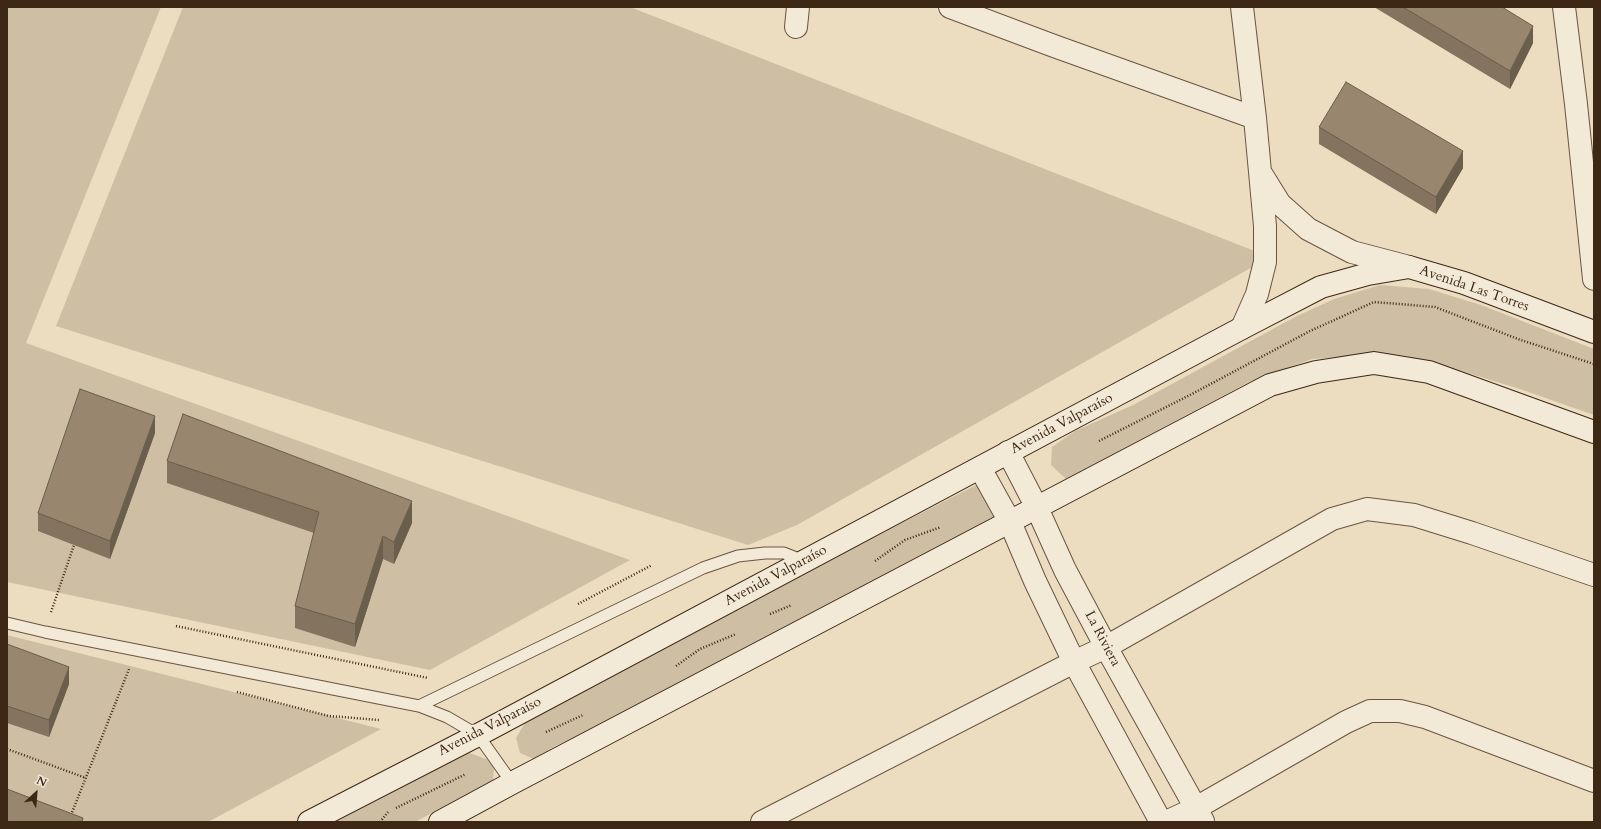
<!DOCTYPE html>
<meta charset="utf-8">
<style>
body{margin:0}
#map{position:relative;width:1601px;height:829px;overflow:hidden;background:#ecddc1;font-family:Cardo,serif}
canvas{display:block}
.frame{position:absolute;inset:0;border:8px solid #3d2715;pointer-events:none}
.north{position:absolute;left:16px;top:773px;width:40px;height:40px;-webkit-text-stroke:3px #f3e9d7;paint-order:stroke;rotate:26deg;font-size:11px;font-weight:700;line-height:16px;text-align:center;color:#3d2715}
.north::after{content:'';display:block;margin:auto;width:14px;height:18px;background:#3d2715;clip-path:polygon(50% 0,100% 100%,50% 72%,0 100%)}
</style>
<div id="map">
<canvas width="1601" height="829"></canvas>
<div class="frame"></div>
<div class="north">N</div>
</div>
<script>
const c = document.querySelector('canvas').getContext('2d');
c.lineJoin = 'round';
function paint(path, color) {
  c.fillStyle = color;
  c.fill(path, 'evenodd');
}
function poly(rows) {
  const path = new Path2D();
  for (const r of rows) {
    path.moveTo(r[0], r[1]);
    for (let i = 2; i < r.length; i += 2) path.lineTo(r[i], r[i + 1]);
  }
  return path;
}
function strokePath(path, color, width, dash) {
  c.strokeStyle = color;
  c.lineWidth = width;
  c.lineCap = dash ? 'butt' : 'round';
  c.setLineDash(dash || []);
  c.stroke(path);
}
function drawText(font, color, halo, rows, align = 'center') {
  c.font = font + ' Cardo,serif';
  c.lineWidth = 4;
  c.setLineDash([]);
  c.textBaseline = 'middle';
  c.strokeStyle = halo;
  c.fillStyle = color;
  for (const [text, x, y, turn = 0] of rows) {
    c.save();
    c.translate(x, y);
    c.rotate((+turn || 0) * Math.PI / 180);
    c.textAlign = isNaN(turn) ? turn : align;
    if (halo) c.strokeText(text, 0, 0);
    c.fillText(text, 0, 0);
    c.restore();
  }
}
paint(poly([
 [7,7,161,7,26,343,630,560,430,670,7,582],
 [183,7,630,7,1270,257,797,525,748,545,56,326],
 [1380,285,1429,289,1481,305,1594,349,1594,415,1520,389,1435,363,1376,354,1312,359,1247,383,1066,479,1051,465,1052,447,1075,431,1135,404,1295,317,1334,299],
 [978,484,995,517,595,728,555,746,534,759,520,753,516,738,525,723,545,706],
 [7,635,381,729,208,822,7,822],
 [461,750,486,759,494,767,493,781,415,822,322,822]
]), '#cebea4');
const lane = poly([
 [7,623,45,632,419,706,447,717,478,735,512,783],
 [419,706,703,568,738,556,765,553,784,553,804,561]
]);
const street = poly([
 [950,7,1054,46,1255,118],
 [1242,7,1255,118,1265,226,1265,262,1257,294,1242,328],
 [1564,7,1576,104,1594,279],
 [796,27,798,7],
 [1262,175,1280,204,1308,229,1352,252,1409,267],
 [1008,452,1037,508,1065,570,1106,647,1203,821],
 [980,468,1010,522,1035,581,1074,662,1161,822],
 [762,822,1074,662,1106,647,1332,519,1367,509,1414,515,1472,533,1594,575],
 [1166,822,1196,808,1346,722,1370,711,1400,711,1425,717,1594,781]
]);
const secondary = poly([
 [309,822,478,735,1242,328,1321,287,1368,274,1409,267,1464,283,1594,332],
 [440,822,512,783,1270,385,1316,372,1374,363,1429,372,1594,432]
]);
strokePath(lane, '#695440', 13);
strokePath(street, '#695440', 24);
strokePath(secondary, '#3d2715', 24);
strokePath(poly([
 [1099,441,1190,395,1310,331,1374,302,1435,307,1518,339,1594,364],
 [875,561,905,540,941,527],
 [578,604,652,565],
 [51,612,74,545],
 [770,614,792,605],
 [176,626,428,678],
 [676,666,700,649,736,634],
 [237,692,329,716,379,720],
 [546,732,583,715],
 [7,749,86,778],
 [396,808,466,774],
 [71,815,129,669],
 [380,822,388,812]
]), '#3d2715', 2.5, [1, 2]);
strokePath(lane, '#f3e9d7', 11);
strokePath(street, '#f3e9d7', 22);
strokePath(secondary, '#f3e9d7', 22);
paint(poly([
 [1374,7,1502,7,1533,43,1510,89],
 [1319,127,1463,168,1436,214,1319,144],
 [155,433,110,559,38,531,38,513],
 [167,461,412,523,394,564,383,559,355,647,295,628,295,606,314,533,167,483],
 [7,644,69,684,49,737,7,723]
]), '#83735f');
paint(poly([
 [1533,26,1533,43,1510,89,1510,71],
 [1463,151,1463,168,1436,214,1436,197],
 [155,416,155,433,110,559,110,541],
 [412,501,412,523,394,564,394,542],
 [383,536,383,559,355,647,355,624],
 [69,667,69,684,49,737,49,720]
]), '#6a5e4d');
const building = poly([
 [1403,7,1502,7,1533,26,1510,71,1403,7],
 [1346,82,1463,151,1436,197,1319,127,1346,82],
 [80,389,155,416,110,541,38,513,80,389],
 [183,414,412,501,394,542,383,536,355,624,295,606,319,512,167,461,183,414],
 [7,644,69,667,49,720,7,706,7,644],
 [7,789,83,818,82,822,7,822,7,789]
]);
paint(building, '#98866e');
strokePath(building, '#6a5e4d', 1);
drawText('14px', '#3d2715', '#f3e9d7', [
 ["Avenida Las Torres",1474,289,19],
 ["Avenida Valparaíso",1062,424,-28],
 ["Avenida Valparaíso",776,576,-28],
 ["La Riviera",1102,639,62],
 ["Avenida Valparaíso",490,727,-27]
]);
</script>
